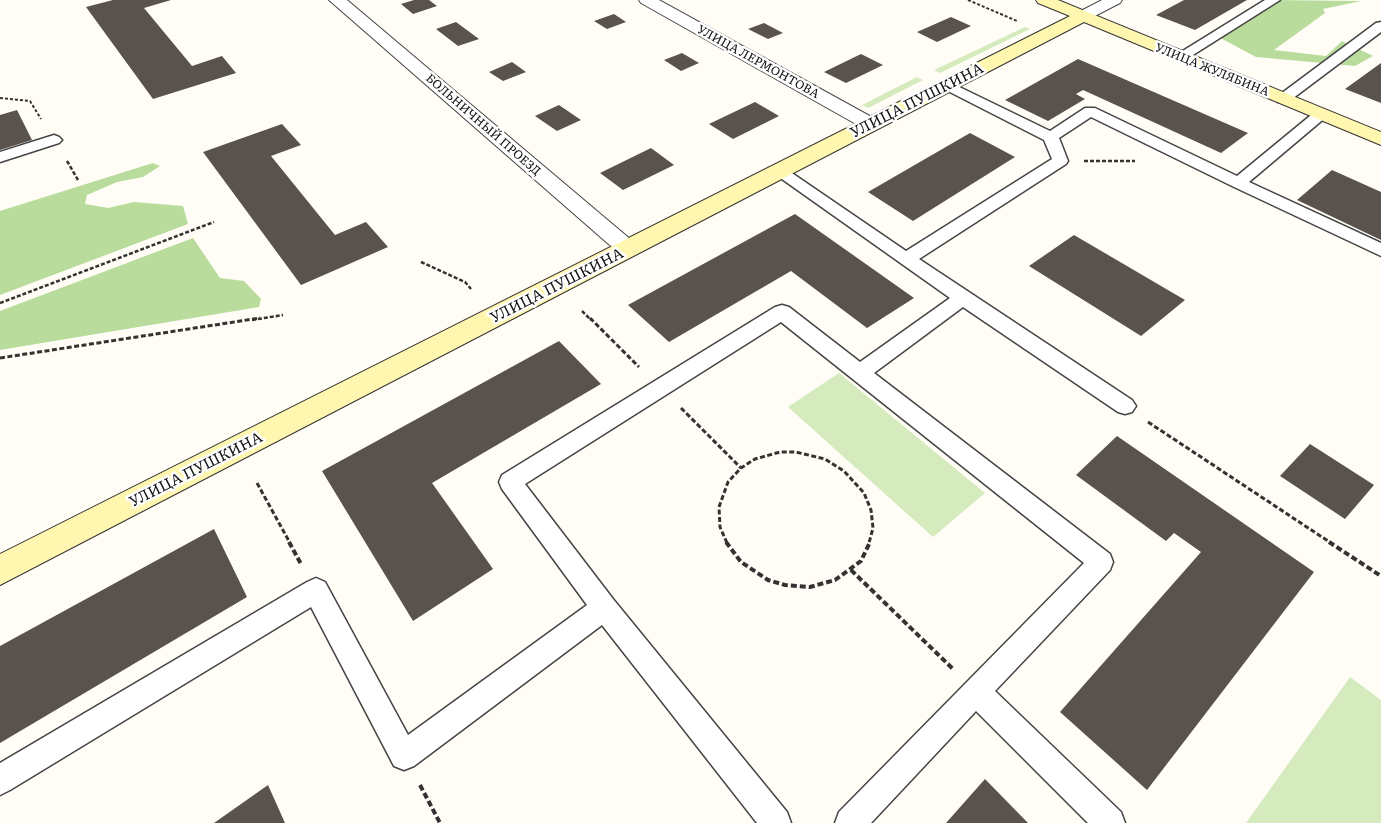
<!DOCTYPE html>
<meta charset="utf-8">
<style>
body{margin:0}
canvas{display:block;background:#fffdf5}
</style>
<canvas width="1381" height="823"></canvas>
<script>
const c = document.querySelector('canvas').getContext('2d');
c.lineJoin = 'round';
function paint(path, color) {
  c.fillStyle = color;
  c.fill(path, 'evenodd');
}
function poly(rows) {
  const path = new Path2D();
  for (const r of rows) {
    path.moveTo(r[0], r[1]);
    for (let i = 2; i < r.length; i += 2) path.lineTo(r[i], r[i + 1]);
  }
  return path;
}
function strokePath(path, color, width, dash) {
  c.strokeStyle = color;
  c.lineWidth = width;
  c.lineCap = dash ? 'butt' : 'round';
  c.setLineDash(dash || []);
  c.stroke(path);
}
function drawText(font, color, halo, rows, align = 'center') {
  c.font = font + ' Literata,serif';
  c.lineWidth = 5;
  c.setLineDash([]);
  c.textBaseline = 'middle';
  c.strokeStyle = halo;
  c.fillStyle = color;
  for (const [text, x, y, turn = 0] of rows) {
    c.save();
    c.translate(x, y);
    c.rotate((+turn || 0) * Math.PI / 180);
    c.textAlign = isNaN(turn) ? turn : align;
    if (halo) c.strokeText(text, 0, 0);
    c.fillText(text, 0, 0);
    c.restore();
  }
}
paint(poly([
 [1025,27,1030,29,940,73,934,70],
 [917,77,923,80,868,108,862,105],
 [839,373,985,493,933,537,788,407],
 [1350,677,1381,700,1381,823,1246,823]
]), '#d5ebbd');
paint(poly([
 [1269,0,1361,1,1323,9,1325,13,1274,50,1326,56,1342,41,1373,56,1355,66,1256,57,1209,32,1226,29],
 [153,163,160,166,143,177,117,182,87,195,85,204,108,208,134,202,183,206,188,224,0,295,0,211],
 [193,238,220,278,244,281,261,299,259,307,0,350,0,311]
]), '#b9dc9c');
paint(poly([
 [113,0,171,0,144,8,192,66,222,56,236,73,153,99,86,7],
 [414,0,429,0,437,6,413,14,401,4],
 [1184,0,1247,0,1195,30,1156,15],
 [614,14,626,22,607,29,594,21],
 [951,17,971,26,937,42,917,32],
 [456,22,479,39,458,46,436,29],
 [764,23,783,33,768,39,748,29],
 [682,53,699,63,681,71,664,60],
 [861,54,883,65,846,83,824,72],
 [1078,59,1248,133,1221,153,1083,90,1076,94,1085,99,1048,121,1005,100],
 [512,62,526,72,503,81,489,72],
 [1381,63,1381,103,1345,89],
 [755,102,779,116,733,139,709,124],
 [559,105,581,120,557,131,535,116],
 [17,110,32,140,0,150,0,115],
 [282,124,301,145,271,156,335,235,366,222,388,247,301,285,203,152],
 [970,133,1015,157,913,221,868,192],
 [651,148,674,165,623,190,600,173],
 [1332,170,1381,192,1381,240,1297,200],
 [795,214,914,298,867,328,791,271,669,342,628,305],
 [1074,235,1185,300,1141,336,1029,266],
 [559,341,601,384,432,483,493,569,413,621,322,471],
 [1117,436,1314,572,1147,790,1060,712,1201,552,1174,533,1166,541,1076,475],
 [1310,444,1374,485,1345,519,1280,476],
 [214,529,247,597,0,743,0,646],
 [985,779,1028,823,946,823],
 [268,785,285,823,214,823]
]), '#5a524d');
const service = poly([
 [1265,0,1280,0,1185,60,1180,61,1173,57,1265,0],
 [1381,22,1381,32,1288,102,1278,102,1276,99,1278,96,1376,23,1381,22],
 [947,81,1050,131,1085,108,1095,108,1237,176,1316,111,1326,111,1328,114,1326,117,1249,182,1381,243,1381,256,1232,186,1091,117,1059,138,1068,161,1066,164,919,259,1132,400,1136,406,1132,412,1125,414,1118,412,963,307,874,373,1110,554,1113,562,1110,570,995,691,1121,812,1125,823,1088,823,976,711,871,823,835,823,839,812,1084,563,781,322,525,484,613,599,787,812,791,823,757,823,602,625,414,766,404,770,394,766,311,607,10,790,0,795,0,763,307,582,316,578,325,582,408,735,587,605,502,489,499,482,502,475,775,307,782,305,789,307,860,362,950,298,772,172,774,169,780,167,786,169,906,251,1052,159,1044,140,942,88,940,85,942,82,947,81],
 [54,135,59,137,62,140,59,143,0,162,0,152,54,135]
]);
const minor = poly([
 [329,0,347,0,636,244,639,249,636,254,628,256,620,254,329,0],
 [639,0,659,0,877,120,880,124,877,128,870,130,863,128,641,3,639,0]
]);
const tertiary = poly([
 [1102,0,1122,0,1120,3,1089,19,1077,19,1075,16,1077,13,1102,0]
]);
const secondary = poly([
 [1036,0,1058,0,1381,132,1381,145,1084,22,0,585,0,554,1070,16,1038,3,1036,0]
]);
strokePath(service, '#444', 3);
strokePath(minor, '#444', 2);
strokePath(tertiary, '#444', 2);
strokePath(secondary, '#333', 2);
strokePath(poly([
 [968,0,1017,21],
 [0,98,30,101,41,119]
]), '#333', 2, [3, 2]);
strokePath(poly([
 [67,161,78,180],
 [1084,161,1135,161],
 [421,262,465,282,471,289],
 [0,303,214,222],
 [582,311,591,320],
 [252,320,283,315]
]), '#333', 2.5, [4, 2]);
strokePath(poly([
 [590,318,639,367],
 [0,358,260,318],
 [681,408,741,468],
 [1148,422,1331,543],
 [257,483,290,543],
 [727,543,720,527,719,507,728,482,741,468,755,459,780,452,796,452,825,459,844,471,864,493,871,510,873,528,869,543]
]), '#333', 3, [5, 2.5]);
strokePath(poly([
 [289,542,301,564],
 [726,542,741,562,768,580,785,585,810,587,835,580,861,561,870,542],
 [1329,542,1381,576],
 [851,570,953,669],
 [420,785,440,823]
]), '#333', 4, [6, 3]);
paint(service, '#fff');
paint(minor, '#fff');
paint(tertiary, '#fff');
paint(secondary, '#fff6b0');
drawText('12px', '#111', '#fff', [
 ["УЛИЦА ЛЕРМОНТОВА",758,62,29],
 ["УЛИЦА ЖУЛЯБИНА",1212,70,22],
 ["БОЛЬНИЧНЫЙ ПРОЕЗД",483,125,41]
]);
drawText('15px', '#111', '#fff', [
 ["УЛИЦА ПУШКИНА",917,101,-27],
 ["УЛИЦА ПУШКИНА",557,286,-27],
 ["УЛИЦА ПУШКИНА",196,470,-27]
]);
</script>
